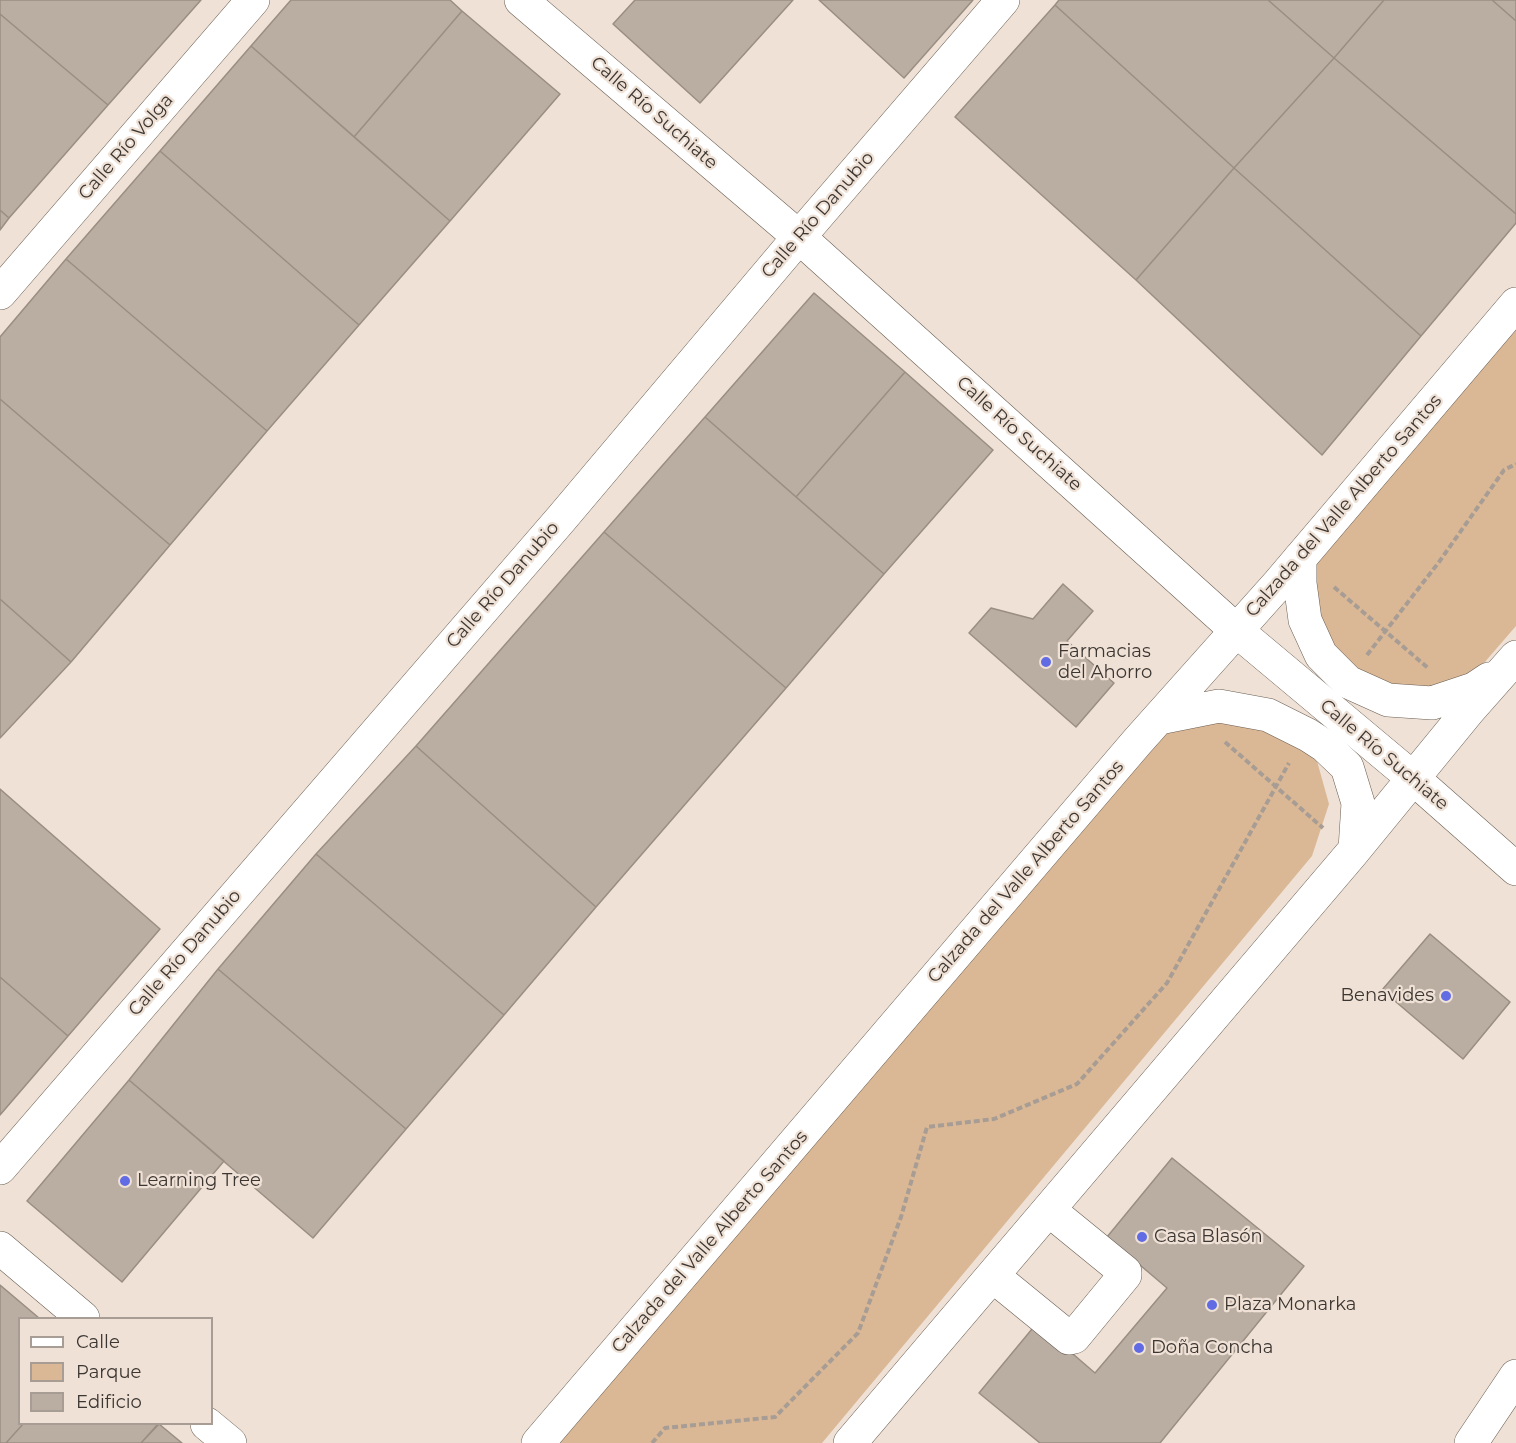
<!DOCTYPE html>
<meta charset="utf-8">
<style>
body{margin:0}
#map{position:relative;width:1516px;height:1443px;overflow:hidden;background:#efe1d5;font-family:Montserrat,sans-serif}
canvas{display:block}
.legend{position:absolute;left:18px;top:1317px;width:195px;height:108px;box-sizing:border-box;background:#efe1d5;border:2px solid #a79d94;margin:0;padding:8px 10px;list-style:none;font-size:18px;color:#3c3632}
.legend li{display:flex;align-items:center;gap:12px;height:30px}
.legend b{width:30px;border:2px solid #a79d94}
</style>
<div id="map">
<canvas width="1516" height="1443"></canvas>
<ul class="legend">
<li><b style="height:8px;background:#fff"></b>Calle</li>
<li><b style="height:16px;background:#dbb895"></b>Parque</li>
<li><b style="height:16px;background:#baada1"></b>Edificio</li>
</ul>
</div>
<script>
const c = document.querySelector('canvas').getContext('2d');
c.lineJoin = 'round';
function paint(path, color) {
  c.fillStyle = color;
  c.fill(path, 'evenodd');
}
function poly(rows) {
  const path = new Path2D();
  for (const r of rows) {
    path.moveTo(r[0], r[1]);
    for (let i = 2; i < r.length; i += 2) path.lineTo(r[i], r[i + 1]);
  }
  return path;
}
function strokePath(path, color, width, dash) {
  c.strokeStyle = color;
  c.lineWidth = width;
  c.lineCap = dash ? 'butt' : 'round';
  c.setLineDash(dash || []);
  c.stroke(path);
}
function drawText(font, color, halo, rows, align = 'center') {
  c.font = font + ' Montserrat,sans-serif';
  c.lineWidth = 4.5;
  c.setLineDash([]);
  c.textBaseline = 'middle';
  c.strokeStyle = halo;
  c.fillStyle = color;
  for (const [text, x, y, turn = 0] of rows) {
    c.save();
    c.translate(x, y);
    c.rotate((+turn || 0) * Math.PI / 180);
    c.textAlign = isNaN(turn) ? turn : align;
    if (halo) c.strokeText(text, 0, 0);
    c.fillText(text, 0, 0);
    c.restore();
  }
}
paint(poly([
 [1516,317,1516,626,1471,678,1407,698,1353,681,1314,639,1306,588,1330,532],
 [1221,715,1270,727,1317,761,1329,804,1312,856,822,1443,560,1443,1165,729]
]), '#dbb895');
const building = poly([
 [0,0,201,0,108,105,0,14,0,0],
 [291,0,450,0,462,11,354,137,251,46,291,0],
 [635,0,793,0,700,103,613,24,635,0],
 [819,0,973,0,904,78,819,0],
 [1059,0,1268,0,1334,58,1234,168,1055,5,1059,0],
 [1268,0,1384,0,1334,58,1268,0],
 [1384,0,1492,0,1516,21,1516,214,1334,58,1384,0],
 [1492,0,1516,0,1516,21,1492,0],
 [1055,5,1234,168,1136,280,955,117,1055,5],
 [462,11,560,94,450,221,354,137,462,11],
 [0,14,108,105,9,218,0,210,0,14],
 [251,46,450,221,359,325,160,151,251,46],
 [1334,58,1516,214,1516,223,1421,336,1234,168,1334,58],
 [160,151,359,325,267,431,66,259,160,151],
 [1234,168,1421,336,1322,455,1136,280,1234,168],
 [0,210,9,218,0,230,0,210],
 [66,259,267,431,170,545,0,399,0,337,66,259],
 [814,293,905,372,796,497,705,417,814,293],
 [905,372,993,450,884,574,796,497,905,372],
 [0,399,170,545,71,662,0,599,0,399],
 [705,417,884,574,786,688,604,532,705,417],
 [604,532,786,688,596,907,416,746,604,532],
 [1063,584,1093,611,1067,641,1114,683,1076,727,969,633,991,608,1033,619,1063,584],
 [0,599,71,662,0,738,0,599],
 [416,746,596,907,504,1015,316,854,416,746],
 [0,789,160,929,68,1036,0,977,0,789],
 [316,854,504,1015,406,1129,218,969,316,854],
 [1430,934,1510,1002,1463,1059,1382,990,1430,934],
 [218,969,406,1129,313,1238,129,1080,218,969],
 [0,977,68,1036,0,1115,0,977],
 [129,1080,224,1161,122,1282,27,1201,129,1080],
 [1172,1158,1304,1266,1160,1443,1040,1443,979,1393,1037,1323,1095,1373,1167,1288,1107,1237,1172,1158],
 [0,1285,39,1318,20,1318,20,1424,23,1424,6,1443,0,1443,0,1285],
 [23,1424,158,1424,141,1443,6,1443,23,1424],
 [159,1424,182,1443,141,1443,159,1424]
]);
paint(building, '#baada1');
strokePath(building, '#9a8e82', 1.5);
const minor = poly([
 [521,0,799,237,1237,631,1414,779,1516,869],
 [0,293,253,0],
 [0,1168,561,519,799,237,1003,0],
 [0,1248,83,1318],
 [993,1276,1069,1338,1074,1337,1125,1275,1125,1272,1049,1210],
 [207,1424,230,1443],
 [1471,1443,1516,1376]
]);
const major = poly([
 [1300,558,1300,583,1305,620,1321,655,1348,682,1388,700,1432,703,1474,689,1489,679],
 [1159,718,1219,706,1268,715,1308,735,1325,746,1347,767,1358,803,1355,849],
 [538,1443,1137,742,1279,583,1516,304],
 [850,1443,1352,853,1469,710,1516,657]
]);
strokePath(minor, '#6a5e53', 34);
strokePath(major, '#6a5e53', 34);
strokePath(poly([
 [1334,587,1428,668],
 [1367,655,1439,562,1504,470,1516,464],
 [1225,742,1323,828],
 [652,1443,665,1428,775,1417,858,1333,901,1217,927,1127,994,1119,1077,1084,1167,983,1289,763]
]), '#a79d94', 4, [6, 3]);
strokePath(minor, '#fff', 33);
strokePath(major, '#fff', 33);
for (const [x, y, r, color] of [
 [1046,662,6,"#616be3"],
 [1446,996,6,"#616be3"],
 [125,1181,6,"#616be3"],
 [1142,1237,6,"#616be3"],
 [1212,1305,6,"#616be3"],
 [1139,1348,6,"#616be3"]
]) {
  const dot = new Path2D();
  dot.arc(x, y, r, 0, 2 * Math.PI);
  c.fillStyle = color;
  c.fill(dot);
  strokePath(dot, '#efe1d5', 2);
}
drawText('18px', '#3c3632', '#efe1d5', [
 ["Calle Río Suchiate",654,113,41],
 ["Calle Río Volga",126,147,-49],
 ["Calle Río Danubio",818,215,-49],
 ["Calle Río Suchiate",1019,434,42],
 ["Calzada del Valle Alberto Santos",1344,506,-49],
 ["Calle Río Danubio",503,585,-49],
 ["Calle Río Suchiate",1384,755,40],
 ["Calzada del Valle Alberto Santos",1026,872,-49],
 ["Calle Río Danubio",185,953,-49],
 ["Calzada del Valle Alberto Santos",710,1242,-49]
]);
drawText('18px', '#3c3632', '#efe1d5', [
 ["Farmacias",1058,652],
 ["del Ahorro",1058,673],
 ["Benavides",1434,996,"right"],
 ["Learning Tree",137,1181],
 ["Casa Blasón",1154,1237],
 ["Plaza Monarka",1224,1305],
 ["Doña Concha",1151,1348]
], 'left');
</script>
